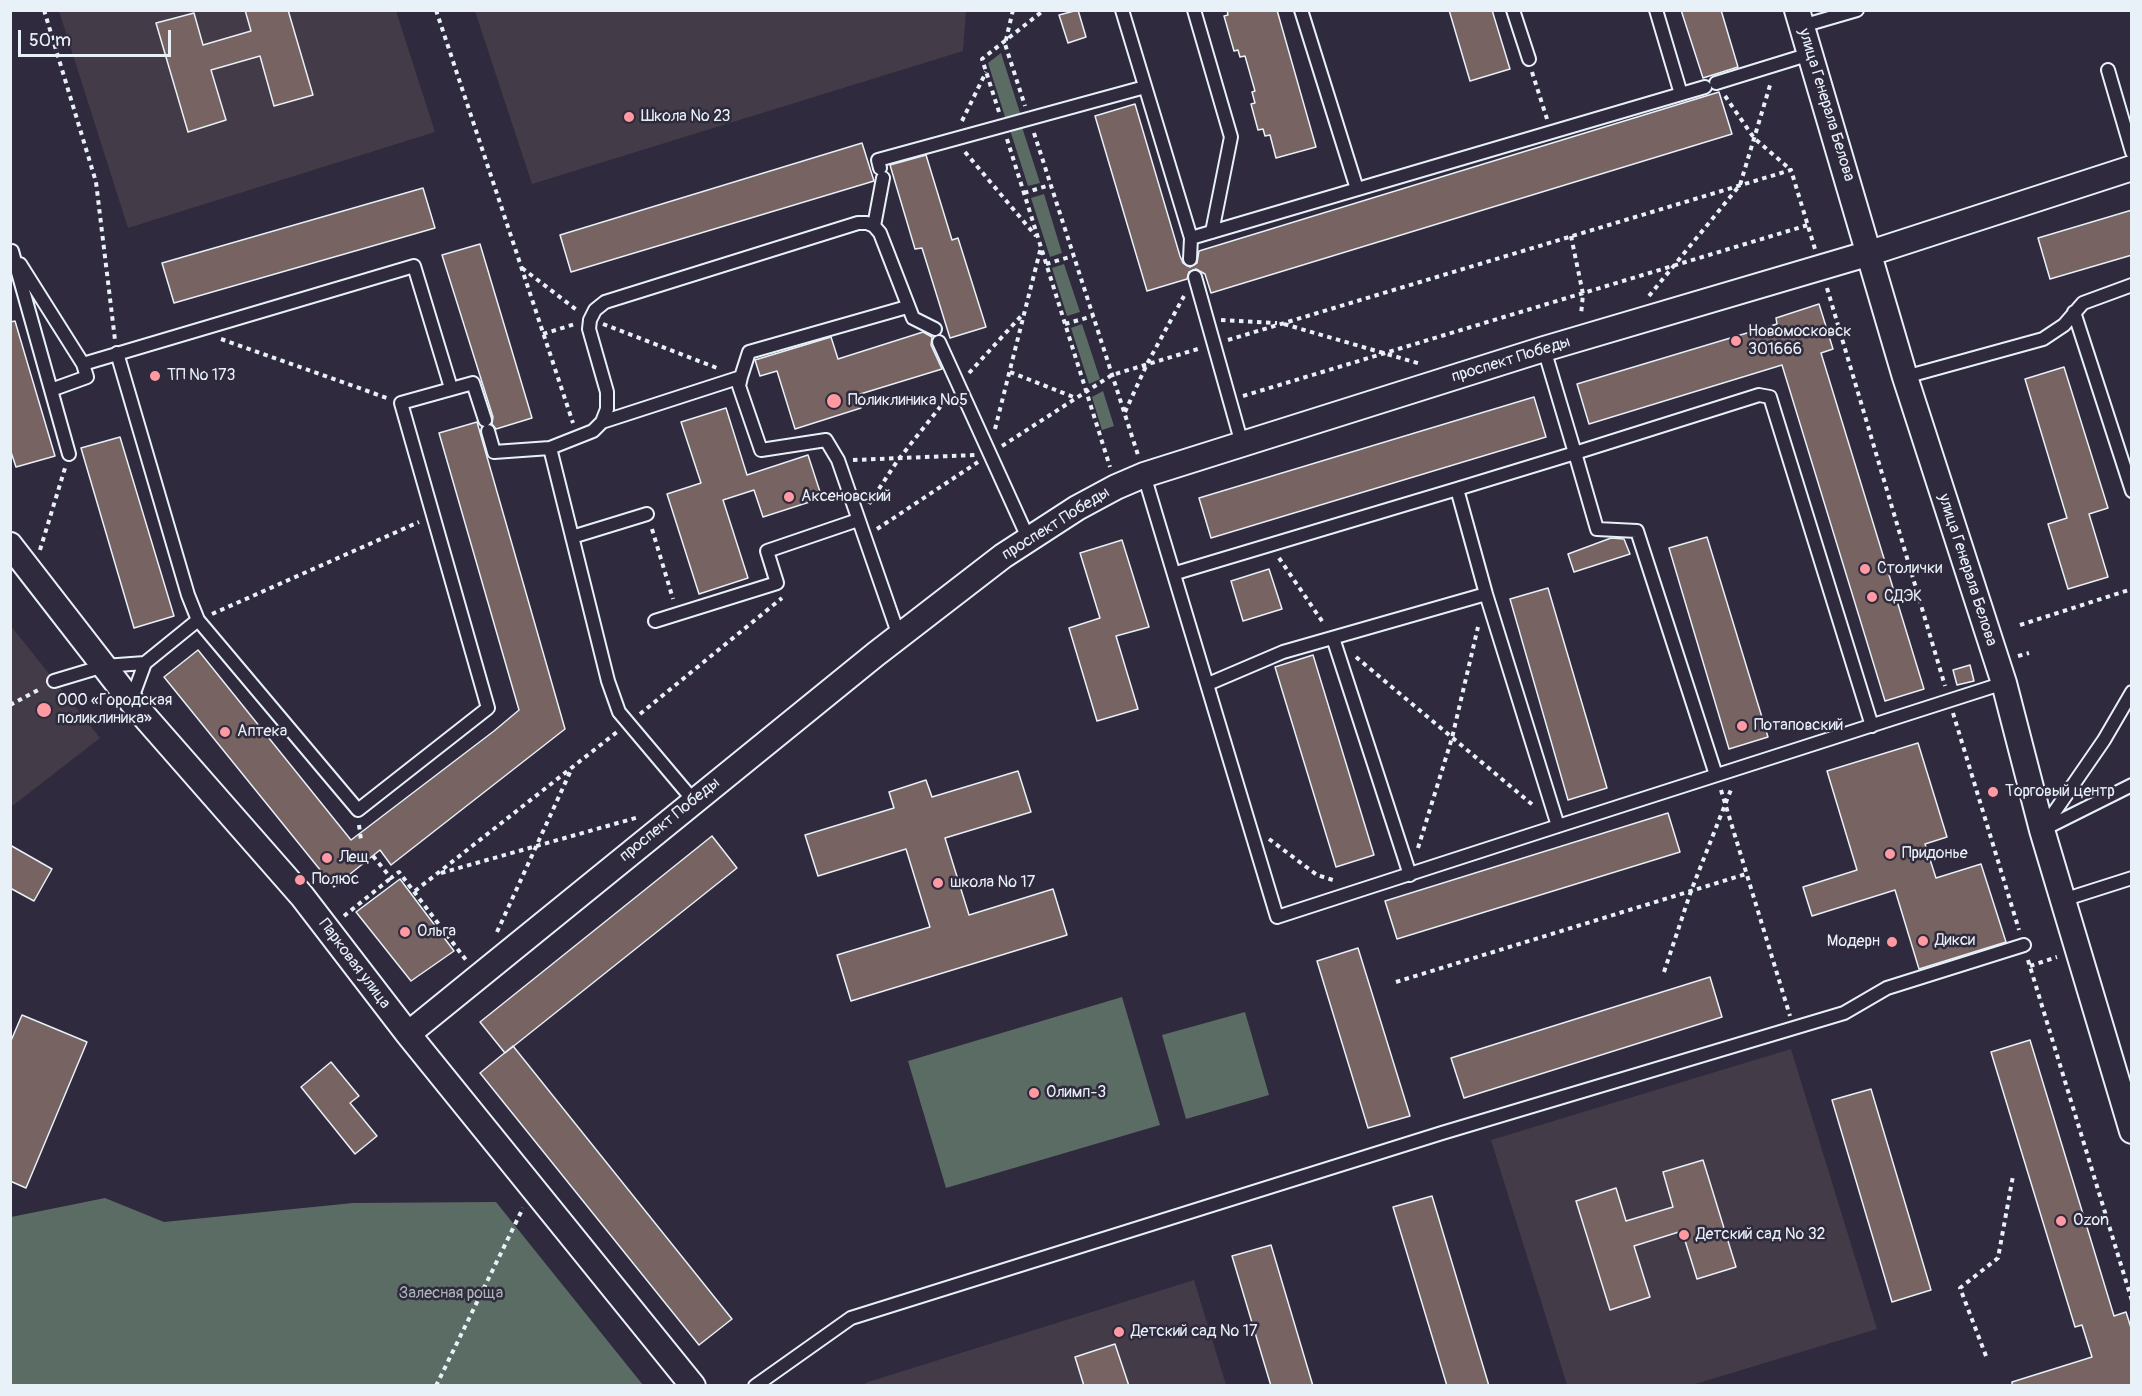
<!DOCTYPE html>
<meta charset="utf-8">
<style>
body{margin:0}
#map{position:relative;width:2142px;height:1396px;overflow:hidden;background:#2f2a3d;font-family:Pangolin,sans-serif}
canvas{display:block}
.frame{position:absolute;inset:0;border:12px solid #e8f1f8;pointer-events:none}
.scale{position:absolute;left:18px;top:30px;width:153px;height:27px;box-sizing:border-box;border:3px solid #e8f1f8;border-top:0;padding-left:8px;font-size:18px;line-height:21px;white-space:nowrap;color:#e8f1f8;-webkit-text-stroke:4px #2f2a3d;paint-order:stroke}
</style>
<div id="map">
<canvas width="2142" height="1396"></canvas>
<div class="frame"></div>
<div class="scale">50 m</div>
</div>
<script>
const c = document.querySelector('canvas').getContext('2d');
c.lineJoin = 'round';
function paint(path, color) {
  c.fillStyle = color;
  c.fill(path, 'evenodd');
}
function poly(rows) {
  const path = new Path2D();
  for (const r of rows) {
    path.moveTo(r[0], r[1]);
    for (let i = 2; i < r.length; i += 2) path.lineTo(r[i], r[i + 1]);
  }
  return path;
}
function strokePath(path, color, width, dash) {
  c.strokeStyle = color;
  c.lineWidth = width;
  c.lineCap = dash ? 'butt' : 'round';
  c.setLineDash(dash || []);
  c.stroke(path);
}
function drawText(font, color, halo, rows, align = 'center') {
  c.font = font + ' Pangolin,sans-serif';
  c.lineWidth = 5;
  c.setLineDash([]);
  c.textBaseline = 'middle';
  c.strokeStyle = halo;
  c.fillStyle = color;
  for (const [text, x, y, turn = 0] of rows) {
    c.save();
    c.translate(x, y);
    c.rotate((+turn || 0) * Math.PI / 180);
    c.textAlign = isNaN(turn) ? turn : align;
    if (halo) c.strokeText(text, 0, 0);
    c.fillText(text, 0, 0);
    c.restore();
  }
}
paint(poly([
 [59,11,396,11,435,132,128,228],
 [475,11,475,10,966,11,963,51,532,184],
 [11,626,100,738,11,807],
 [1791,1049,1877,1329,1692,1385,1567,1385,1491,1140],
 [1194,1280,1226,1385,867,1386,865,1383]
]), '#443b48');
paint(poly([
 [1001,53,1021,116,1006,120,988,63],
 [1022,127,1040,183,1028,186,1010,130],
 [1044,194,1062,253,1050,257,1031,198],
 [1064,264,1080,312,1067,316,1052,268],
 [1082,324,1100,379,1089,384,1071,328],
 [1103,391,1114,426,1102,430,1092,397],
 [1122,997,1160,1125,946,1188,908,1061],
 [1245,1012,1269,1095,1186,1119,1162,1035],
 [105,1198,164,1222,353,1203,496,1202,643,1385,11,1385,11,1217]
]), '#5b6c64');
const building = poly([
 [245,10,288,10,313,95,274,106,260,56,211,70,226,120,188,132,156,23,194,13,203,45,251,31,245,10],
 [1078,10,1086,37,1068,43,1059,15,1078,10],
 [1227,10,1277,10,1316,147,1276,158,1270,135,1265,136,1263,129,1258,130,1251,104,1255,103,1252,92,1255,91,1245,56,1240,57,1238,50,1234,51,1224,16,1228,15,1227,10],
 [1449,10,1492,10,1510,69,1470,81,1449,10],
 [1681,10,1721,10,1738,67,1703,78,1681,10],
 [1719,92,1732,134,1211,293,1205,274,1196,269,1189,272,1187,279,1147,291,1095,116,1135,104,1180,256,1183,263,1190,267,1197,263,1199,251,1719,92],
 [862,143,874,181,571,272,560,235,862,143],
 [926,155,952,240,958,238,986,327,950,338,922,248,915,249,890,165,926,155],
 [423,188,435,228,174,303,162,263,423,188],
 [2132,210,2132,255,2050,279,2038,238,2132,210],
 [480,244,532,418,496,429,492,424,493,417,442,255,480,244],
 [1819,304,1833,349,1821,353,1924,689,1885,701,1782,365,1589,424,1577,384,1777,324,1776,318,1819,304],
 [15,321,55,456,16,467,10,449,10,322,15,321],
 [923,332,932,337,931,345,942,369,857,395,861,408,795,429,777,371,760,376,755,360,831,337,838,359,923,332],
 [2064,367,2108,508,2089,514,2108,577,2068,589,2048,524,2067,518,2025,379,2064,367],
 [1534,397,1546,437,1211,538,1199,498,1534,397],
 [726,408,747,475,808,455,822,498,763,517,754,490,723,500,748,578,699,594,667,494,701,483,681,422,726,408],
 [477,422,565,729,391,865,380,850,334,887,164,677,198,650,351,840,494,731,519,710,439,433,477,422],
 [120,437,174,616,134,628,81,448,120,437],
 [1707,537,1768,737,1729,749,1669,548,1707,537],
 [1611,538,1624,539,1630,554,1574,572,1568,554,1611,538],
 [1122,540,1149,627,1116,636,1138,709,1097,721,1069,628,1100,618,1080,553,1122,540],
 [1269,569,1282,609,1243,621,1231,581,1269,569],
 [1548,588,1607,788,1568,800,1510,599,1548,588],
 [1313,655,1374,855,1336,867,1275,667,1313,655],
 [1970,665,1974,681,1957,685,1953,670,1970,665],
 [1918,743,1947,837,1925,844,1936,878,1981,864,2006,942,1919,969,1895,890,1812,916,1803,887,1857,870,1827,771,1918,743],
 [1018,771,1031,812,945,838,969,915,1053,889,1067,935,851,1001,837,955,930,927,906,849,818,876,805,835,894,808,889,792,926,780,932,797,1018,771],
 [1668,813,1680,852,1397,939,1385,901,1668,813],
 [712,836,737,868,505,1053,480,1022,712,836],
 [10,845,52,869,34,901,10,888,10,845],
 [400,879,454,951,411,981,356,912,400,879],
 [1358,948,1410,1116,1368,1128,1317,961,1358,948],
 [1710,977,1722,1017,1464,1098,1451,1058,1710,977],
 [22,1015,87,1042,26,1188,10,1181,10,1043,22,1015],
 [2030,1040,2114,1316,2126,1312,2132,1331,2132,1386,2012,1386,2012,1382,2092,1357,2082,1325,2075,1327,1991,1052,2030,1040],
 [513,1046,732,1319,699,1345,480,1073,513,1046],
 [331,1062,359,1096,350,1103,377,1136,355,1154,301,1087,331,1062],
 [1871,1089,1931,1290,1892,1302,1832,1100,1871,1089],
 [1703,1160,1736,1267,1697,1279,1682,1231,1634,1246,1650,1297,1610,1310,1576,1201,1616,1188,1626,1221,1673,1207,1663,1172,1703,1160],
 [1432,1196,1489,1386,1447,1386,1393,1207,1432,1196],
 [1271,1245,1313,1386,1271,1386,1232,1256,1271,1245],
 [1115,1344,1129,1386,1084,1386,1075,1357,1115,1344]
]);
paint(building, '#766362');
strokePath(building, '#e8f1f8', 1.5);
const lane = poly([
 [1122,10,1191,238,1705,87],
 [1194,10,1231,137,1212,232],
 [1301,10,1357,189],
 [1513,10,1529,59],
 [1656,10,1681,94],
 [1802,26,1857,10],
 [2108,70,2132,152],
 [1716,83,1810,54],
 [880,168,878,160,1145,87],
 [874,226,883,178],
 [12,251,69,454],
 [1190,259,1191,238],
 [20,264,83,364],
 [1195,277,1242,444],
 [2074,312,2132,491],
 [939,342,1029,540],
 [117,353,188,595,198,620,358,810,488,708,401,403,473,383,485,420],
 [741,377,739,386,761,450,826,440,838,460,899,636],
 [1905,377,2043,339,2064,325,2083,303,2132,285],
 [51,390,87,377,83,364,414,266,451,388],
 [602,422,741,377,749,352,907,307],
 [488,431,494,452,550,448],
 [1144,475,1277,917,1558,826],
 [1457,489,1575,453,1544,349],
 [572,537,647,514],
 [1176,573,1457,489,1486,594,1558,826,2004,683],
 [655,621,777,583,767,551,858,520],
 [1333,638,1410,875],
 [54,681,104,666,145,663,198,620],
 [1208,684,1283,652,1486,594],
 [2132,692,2104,740,2042,830,2132,785],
 [131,701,145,663],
 [1716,775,1637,531,1597,529,1575,453,1759,395,1770,397,1872,726],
 [694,801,619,712,608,681,550,448,593,431,602,422,607,409,607,392,589,329,590,320,595,310,605,302,858,223,867,223,874,226,880,233,913,318,935,329],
 [2063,900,2132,878],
 [755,1386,851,1318,1442,1133,1844,1013,1887,988,2024,945]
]);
const street = poly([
 [1797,10,1905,377,2004,683,2042,830,2132,1131],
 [10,545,131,701,302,896,408,1034,693,1386],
 [408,1034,876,654,1003,556,1077,508,1116,487,1144,475,1544,349,1870,253,2132,168]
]);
strokePath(lane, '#e8f1f8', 16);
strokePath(street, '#e8f1f8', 28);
strokePath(poly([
 [44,10,96,182,115,340],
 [436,10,573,423],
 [1013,10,1005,44,1025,106],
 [1532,72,1547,119],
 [1725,96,1754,138,1791,170],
 [999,112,982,59,1044,10],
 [962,121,986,72],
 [1034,133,1138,455],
 [1007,139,1110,467],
 [965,152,1036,236],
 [1024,193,1050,185],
 [1571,236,1583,294,1581,315],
 [1046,264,1073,256],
 [522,268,578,311],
 [1827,288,1945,686],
 [1649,296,1740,185,1771,82],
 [1221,320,1277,323],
 [603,324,717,368],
 [1065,324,1093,316],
 [1284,324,1421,364],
 [543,334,575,324],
 [221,339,387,398],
 [1228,340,1791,170,1815,249],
 [1010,372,1076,398],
 [969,373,1022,315],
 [1243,396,1808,225],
 [1125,412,1147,364,1184,296],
 [995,429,1041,247],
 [1002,446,1112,375,1201,348],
 [853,460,975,455],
 [869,504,898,460,948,397],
 [652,529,673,599],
 [877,529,978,462],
 [40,550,65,468],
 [1279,558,1324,624],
 [212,614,419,522],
 [2020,625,2132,589],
 [2018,656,2029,653],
 [1356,657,1534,806],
 [10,705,40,689],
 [1953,713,2019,930],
 [640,714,782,598],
 [1721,790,1790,1016],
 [359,825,361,840],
 [1269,839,1317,875,1336,881],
 [1418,848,1452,738,1478,627],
 [373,856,391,878,399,872,466,960],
 [441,873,639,817],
 [415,891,617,732],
 [344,916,391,878],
 [497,932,572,768],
 [2028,960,2132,1301],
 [2030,966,2057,957],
 [1664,972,1691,891,1732,787],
 [1396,982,1746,874],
 [1986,1356,1960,1288,1998,1258,2013,1176],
 [436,1386,523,1208]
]), '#e8f1f8', 4, [4.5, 4.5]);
strokePath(lane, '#2f2a3d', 12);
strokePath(street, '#2f2a3d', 24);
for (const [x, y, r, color] of [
 [629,117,6,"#ff9aa2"],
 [1736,341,6,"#ff9aa2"],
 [155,376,6,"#ff9aa2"],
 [834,401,8,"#ff9aa2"],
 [789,497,6,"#ff9aa2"],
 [1865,569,6,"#ff9aa2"],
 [1872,597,6,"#ff9aa2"],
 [44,710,8,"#ff9aa2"],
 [1742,726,6,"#ff9aa2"],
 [225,732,6,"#ff9aa2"],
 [1993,792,6,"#ff9aa2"],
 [1890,854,6,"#ff9aa2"],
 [327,858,6,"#ff9aa2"],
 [300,880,6,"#ff9aa2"],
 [938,883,6,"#ff9aa2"],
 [405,932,6,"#ff9aa2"],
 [1923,941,6,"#ff9aa2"],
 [1892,942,6,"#ff9aa2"],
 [1034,1093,6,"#ff9aa2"],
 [2061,1221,6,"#ff9aa2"],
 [1684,1235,6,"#ff9aa2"],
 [1119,1332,6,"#ff9aa2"]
]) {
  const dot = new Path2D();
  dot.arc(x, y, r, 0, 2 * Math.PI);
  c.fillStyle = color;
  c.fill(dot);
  strokePath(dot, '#2f2a3d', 2);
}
drawText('16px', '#e8f1f8', '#2f2a3d', [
 ["улица Генерала Белова",1826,105,73],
 ["проспект Победы",1511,360,-17],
 ["проспект Победы",1056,524,-32],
 ["улица Генерала Белова",1967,570,72],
 ["проспект Победы",670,820,-39],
 ["Парковая улица",354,964,53]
]);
drawText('16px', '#e8f1f8', '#2f2a3d', [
 ["Школа № 23",641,117],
 ["Новомосковск",1748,332],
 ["301666",1748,350],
 ["ТП № 173",167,376],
 ["Поликлиника №5",848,401],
 ["Аксеновский",801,497],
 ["Столички",1877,569],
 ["СДЭК",1884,597],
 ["ООО «Городская",57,701],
 ["поликлиника»",57,719],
 ["Потаповский",1754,726],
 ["Аптека",237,732],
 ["Торговый центр",2005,792],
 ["Придонье",1902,854],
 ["Лещ",339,858],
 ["Полюс",312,880],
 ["школа № 17",950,883],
 ["Ольга",417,932],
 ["Дикси",1935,941],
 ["Модерн",1880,942,"right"],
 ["Олимп-3",1046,1093],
 ["Ozon",2073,1221],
 ["Детский сад № 32",1696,1235],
 ["Детский сад № 17",1131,1332]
], 'left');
drawText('16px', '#a9b5b5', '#2f2a3d', [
 ["Залесная роща",451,1294]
]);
</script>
